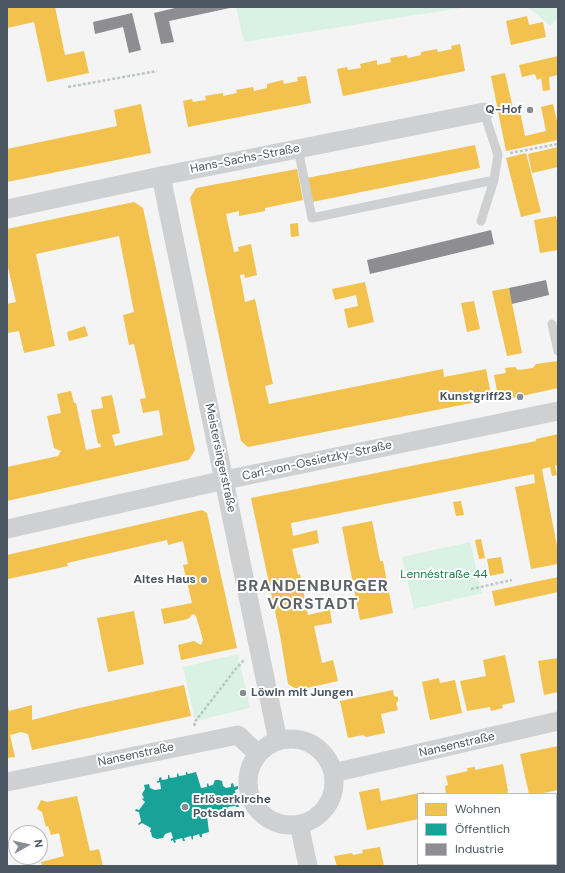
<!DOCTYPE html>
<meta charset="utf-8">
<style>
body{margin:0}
#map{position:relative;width:565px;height:873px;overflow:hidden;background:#f4f4f4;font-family:"DM Sans",sans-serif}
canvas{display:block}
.frame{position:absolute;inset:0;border:8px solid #4a5661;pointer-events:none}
.legend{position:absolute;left:417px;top:793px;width:140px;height:72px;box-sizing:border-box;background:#fff;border:1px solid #b7bbc0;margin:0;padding:5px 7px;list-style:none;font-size:12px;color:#4a5661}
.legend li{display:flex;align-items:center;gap:8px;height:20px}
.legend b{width:20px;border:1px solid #b7bbc0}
.north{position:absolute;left:8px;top:825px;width:40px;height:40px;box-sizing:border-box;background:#fff;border:1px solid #b7bbc0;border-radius:50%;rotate:82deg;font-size:11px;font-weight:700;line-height:16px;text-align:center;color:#4a5661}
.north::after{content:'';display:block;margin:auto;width:14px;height:18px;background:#868d94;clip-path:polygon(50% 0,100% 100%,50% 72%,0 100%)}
</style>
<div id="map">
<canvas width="565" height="873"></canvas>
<div class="frame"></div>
<ul class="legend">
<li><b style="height:11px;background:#f2c14e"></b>Wohnen</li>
<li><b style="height:11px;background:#17a398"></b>Öffentlich</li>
<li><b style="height:11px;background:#8d8d92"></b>Industrie</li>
</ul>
<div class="north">N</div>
</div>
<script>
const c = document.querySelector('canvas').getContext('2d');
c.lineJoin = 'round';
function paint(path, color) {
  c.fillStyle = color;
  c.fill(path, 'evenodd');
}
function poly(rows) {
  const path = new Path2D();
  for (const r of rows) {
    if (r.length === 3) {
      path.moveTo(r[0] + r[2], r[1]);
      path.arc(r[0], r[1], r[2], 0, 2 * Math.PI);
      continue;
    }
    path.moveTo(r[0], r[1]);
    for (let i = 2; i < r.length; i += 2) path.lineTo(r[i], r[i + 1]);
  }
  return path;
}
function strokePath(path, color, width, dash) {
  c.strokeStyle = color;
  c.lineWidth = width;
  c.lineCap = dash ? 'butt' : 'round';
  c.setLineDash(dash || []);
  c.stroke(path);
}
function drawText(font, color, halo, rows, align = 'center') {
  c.font = font + ' "DM Sans",sans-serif';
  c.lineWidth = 4;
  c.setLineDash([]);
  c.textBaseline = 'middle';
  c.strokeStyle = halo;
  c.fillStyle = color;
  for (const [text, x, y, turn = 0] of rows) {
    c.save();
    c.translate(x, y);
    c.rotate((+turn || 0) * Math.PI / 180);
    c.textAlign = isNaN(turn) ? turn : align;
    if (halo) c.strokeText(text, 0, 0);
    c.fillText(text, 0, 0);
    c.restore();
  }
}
paint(poly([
 [236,7,467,7,244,42],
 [528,7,558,7,558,17,551,26],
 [470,542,482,593,414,609,402,557],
 [238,654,250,708,195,721,183,667]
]), '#d9f2e3');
paint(poly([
 [7,7,55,7,65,55,84,51,89,73,47,82,34,22,7,28],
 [527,16,529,25,543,22,546,37,511,45,506,21],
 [460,44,465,71,343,96,337,69,347,67,348,70,361,68,360,64,377,60,377,65,391,62,390,58,407,55,408,58,421,55,421,52,437,49,438,52,452,49,451,46],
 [558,56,558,75,549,77,550,90,543,91,541,78,537,80,535,74,522,77,519,65],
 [505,73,514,113,520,111,525,136,546,131,541,107,553,104,558,125,558,140,506,151,491,76],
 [306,76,311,103,188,127,183,101,192,99,193,102,206,100,205,96,223,93,223,96,237,93,236,90,253,87,254,91,267,88,267,84,283,80,284,84,298,81,297,77],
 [141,104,151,153,7,182,7,149,117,126,114,110],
 [475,145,480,168,312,202,307,178],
 [558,147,558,167,532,173,528,154],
 [526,153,541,212,521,217,506,158],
 [297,169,303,200,265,208,265,211,239,216,239,211,226,214,234,252,239,251,238,247,251,244,257,275,245,278,244,274,240,275,245,302,255,299,273,384,265,386,269,404,443,369,444,377,486,369,492,399,248,447,241,441,190,198,196,188],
 [134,202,143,208,195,450,189,460,7,501,7,467,58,456,61,451,54,448,47,416,61,413,57,394,71,391,74,403,76,403,86,450,101,447,100,443,98,444,91,410,103,408,101,397,112,395,120,433,112,435,115,446,163,435,159,410,143,413,140,399,146,398,134,344,129,345,123,315,134,312,119,236,36,254,55,346,24,353,19,331,7,333,7,304,16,302,7,263,7,229],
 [556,216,558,225,558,250,540,253,534,220],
 [298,223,299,236,291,237,290,224],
 [365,282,374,322,348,328,344,309,358,306,356,295,335,300,332,289],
 [509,288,522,353,507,356,492,291],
 [474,301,480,329,467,332,461,303],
 [85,326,88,336,69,341,67,332],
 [558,361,558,388,499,401,494,375,506,373,505,368,515,367,518,370,533,368,536,364],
 [558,434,558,465,555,466,557,475,552,476,550,467,542,469,558,551,558,564,531,569,515,487,535,483,534,474,291,523,293,536,317,530,319,543,292,549,298,575,300,574,308,615,330,610,332,623,314,626,322,663,333,660,338,681,298,690,288,684,280,635,251,498,536,441,536,439],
 [461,501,464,515,456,516,453,502],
 [202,510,207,513,237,648,181,660,178,645,194,641,201,645,203,640,196,616,193,614,188,619,164,624,161,609,192,603,183,565,188,564,183,541,168,545,167,540,67,563,68,566,8,579,7,555],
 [372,521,380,561,383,561,393,613,360,620,342,527],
 [481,539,485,558,479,559,475,540],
 [501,557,504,573,490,576,487,559],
 [558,577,558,592,495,606,492,591],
 [134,611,144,664,108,672,97,618],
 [505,655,515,702,502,705,503,708,491,711,490,707,467,711,460,681,486,676,483,660],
 [558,658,558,692,544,695,538,661],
 [439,678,440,683,455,680,462,713,430,720,422,682],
 [184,685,191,716,32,750,28,734,21,732,10,735,15,757,7,758,7,702,9,711,32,705,32,720,79,708],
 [393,690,394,696,398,697,398,701,396,703,398,710,381,714,385,733,366,737,363,735,348,738,340,701],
 [558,746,558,790,539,794,529,794,520,754],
 [503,764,508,791,507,791,508,794,501,794,500,793,446,794,445,786,448,785,446,776,468,771,467,768,475,767,475,770],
 [379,788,381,801,424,792,425,794,418,794,418,819,367,830,359,792],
 [77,796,90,851,99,849,103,866,42,866,41,862,64,856,59,833,51,835,48,826,46,827,42,812,37,809,41,800,47,802],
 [380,847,384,866,337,866,334,856,352,853,353,855,363,853,362,850],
 [428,864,512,864,512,866,429,866]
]), '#f2c14e');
paint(poly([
 [186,772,187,772,188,774,196,772,201,788,207,787,207,784,208,783,209,786,213,785,215,780,219,780,222,781,223,786,226,788,231,787,231,784,233,783,234,787,238,786,238,789,235,790,237,801,241,800,241,803,238,804,239,807,236,807,235,804,235,806,228,807,229,813,227,816,223,817,219,813,215,814,216,818,214,818,213,815,207,816,209,832,202,834,202,837,200,837,199,834,193,836,193,839,192,840,191,836,184,838,185,841,183,841,182,838,175,840,176,842,174,843,173,840,171,841,171,839,173,838,171,832,165,834,163,838,157,839,152,837,151,832,150,832,151,828,142,823,139,825,138,824,141,821,139,812,135,811,136,809,139,810,145,802,142,799,144,798,142,794,145,789,144,785,149,784,150,788,155,790,161,789,160,782,157,783,157,781,159,781,159,778,161,777,162,780,168,779,168,775,169,775,170,778,177,777,177,774,178,773,179,776,186,775]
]), '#17a398');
paint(poly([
 [179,7,230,7,230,8,169,21,174,42,161,44,154,13],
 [132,13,141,50,129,53,123,27,95,34,93,22],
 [491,230,494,244,370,274,367,260],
 [546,280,549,295,512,304,509,288]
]), '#8d8d92');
strokePath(poly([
 [68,87,157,71],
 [510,153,558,144],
 [471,589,512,580],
 [195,726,194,723,234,671,244,660]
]), '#bcc7c4', 2.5, [3, 2]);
strokePath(poly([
 [298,149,312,218,494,180],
 [481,221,494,180,498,155,484,112],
 [552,324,558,351],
 [556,846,558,846],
 [546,866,546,864]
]), '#ced0d2', 9);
strokePath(poly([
 [161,176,278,741],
 [7,209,161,176,484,112],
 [7,529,225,480,558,411],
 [291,782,43],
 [333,773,558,721],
 [7,782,238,735,258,754],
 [299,824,308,866]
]), '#ced0d2', 19);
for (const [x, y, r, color] of [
 [530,110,4,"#868d94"],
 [520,397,4,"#868d94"],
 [204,580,4,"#868d94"],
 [243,693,4,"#868d94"],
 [185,807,4,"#868d94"]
]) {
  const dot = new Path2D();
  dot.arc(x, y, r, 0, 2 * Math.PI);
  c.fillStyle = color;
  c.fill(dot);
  strokePath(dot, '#fff', 1.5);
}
drawText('bold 12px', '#4a5661', '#fff', [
 ["Q-Hof",522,110],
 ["Kunstgriff23",512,397],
 ["Altes Haus",196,580],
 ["Löwin mit Jungen",251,693,"left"],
 ["Erlöserkirche",193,800,"left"],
 ["Potsdam",193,814,"left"]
], 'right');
drawText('12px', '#4a5661', '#fff', [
 ["Hans-Sachs-Straße",245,159,-11],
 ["Meistersingerstraße",220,458,78],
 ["Carl-von-Ossietzky-Straße",317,461,-12],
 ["Nansenstraße",457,745,-13],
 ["Nansenstraße",136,755,-12]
]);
drawText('12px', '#17864f', '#fff', [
 ["Lennéstraße 44",444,575]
]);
c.letterSpacing = '1px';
drawText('bold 16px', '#5f6368', '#fff', [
 ["BRANDENBURGER",313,587],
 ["VORSTADT",313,605]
]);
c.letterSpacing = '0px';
</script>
